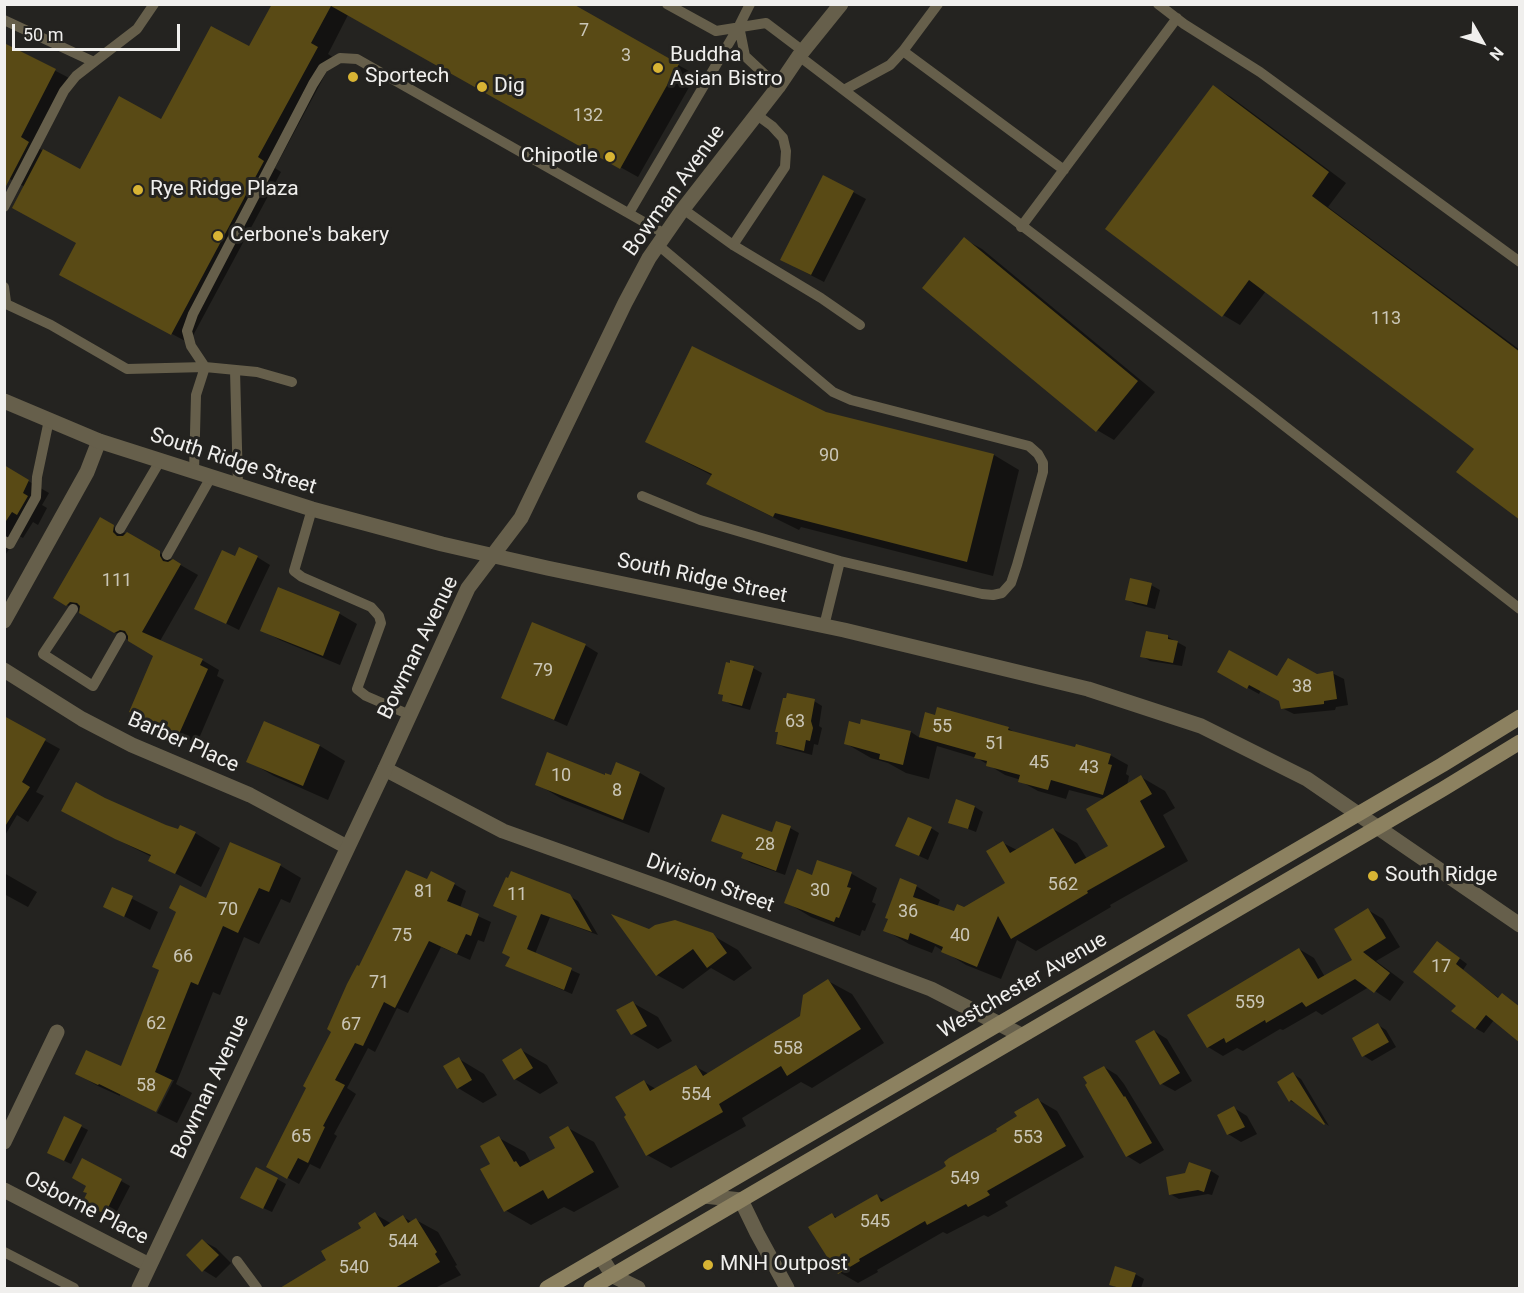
<!DOCTYPE html>
<style>
body{margin:0}
#map{position:relative;width:1524px;height:1293px;overflow:hidden;background:#242320;font-family:Roboto,sans-serif}
canvas{display:block}
.frame{position:absolute;inset:0;border:6px solid #f0efed;pointer-events:none}
.north{position:absolute;left:1452px;top:12px;width:60px;height:60px;-webkit-text-stroke:4px #242320;paint-order:stroke;rotate:129deg;font-size:16px;font-weight:700;line-height:24px;text-align:center;color:#f0efed}
.north::after{content:'';display:block;margin:auto;width:21px;height:27px;background:#f0efed;clip-path:polygon(50% 0,100% 100%,50% 72%,0 100%)}
.scale{position:absolute;left:12px;top:24px;width:168px;height:27px;box-sizing:border-box;border:3px solid #f0efed;border-top:0;padding-left:8px;font-size:18px;line-height:21px;white-space:nowrap;color:#f0efed;-webkit-text-stroke:4px #242320;paint-order:stroke}
</style>
<div id="map">
<canvas width="1524" height="1293"></canvas>
<div class="frame"></div>
<div class="north">N</div>
<div class="scale">50 m</div>
</div>
<script>
const c = document.querySelector('canvas').getContext('2d');
c.lineJoin = 'round';
function paint(path, color) {
  c.fillStyle = color;
  c.fill(path, 'evenodd');
}
function poly(rows) {
  const path = new Path2D();
  for (const r of rows) {
    path.moveTo(r[0], r[1]);
    for (let i = 2; i < r.length; i += 2) path.lineTo(r[i], r[i + 1]);
  }
  return path;
}
function strokePath(path, color, width, dash) {
  c.strokeStyle = color;
  c.lineWidth = width;
  c.lineCap = dash ? 'butt' : 'round';
  c.setLineDash(dash || []);
  c.stroke(path);
}
function drawText(font, color, halo, rows, align = 'center') {
  c.font = font + ' Roboto,sans-serif';
  c.lineWidth = 6;
  c.setLineDash([]);
  c.textBaseline = 'middle';
  c.strokeStyle = halo;
  c.fillStyle = color;
  for (const [text, x, y, turn = 0] of rows) {
    c.save();
    c.translate(x, y);
    c.rotate((+turn || 0) * Math.PI / 180);
    c.textAlign = isNaN(turn) ? turn : align;
    if (halo) c.strokeText(text, 0, 0);
    c.fillText(text, 0, 0);
    c.restore();
  }
}
paint(poly([
 [273,4,570,4,696,75,638,177,348,15,328,54,334,58,275,168,281,172,189,343,78,284,78,243,29,189,4,176,4,44,73,80,38,148,81,171,161,121,250,48],
 [1214,87,1231,97,1346,183,1328,207,1520,350,1520,518,1476,449,1266,291,1240,325,1223,315],
 [853,192,866,199,824,282,795,267],
 [964,239,982,249,1155,392,1114,440,1097,430],
 [826,414,994,455,1019,470,993,576,801,527,799,530,734,498,708,484,713,476,647,442],
 [4,467,49,493,42,505,47,508,38,525,33,522,23,538,18,535,4,557],
 [100,519,198,575,160,641,202,660,219,670,217,676,224,680,197,743,148,721,131,712,155,655,55,598],
 [257,557,270,565,239,630,195,608],
 [1151,585,1160,590,1155,609,1135,604,1126,599],
 [279,589,340,614,357,624,340,665,280,640,262,630],
 [1168,637,1186,647,1182,666,1150,661,1142,656],
 [585,645,598,653,567,726,503,698],
 [753,668,762,673,750,710,732,705,723,700,724,696,719,693],
 [1219,672,1277,678,1332,673,1344,679,1348,705,1336,707,1335,710,1294,714,1282,708,1280,701,1261,690,1259,694],
 [814,701,822,706,819,726,822,728,818,745,814,744,812,755,786,748,777,744],
 [926,714,1008,728,1017,734,1110,755,1128,765,1126,774,1129,776,1127,786,1141,777,1165,791,1175,808,1163,815,1188,861,1110,905,1111,907,1036,951,1017,940,1001,979,966,965,935,946,932,953,909,944,885,930,916,886,940,900,937,907,955,913,964,909,1007,884,1003,843,1017,850,1053,829,1077,843,1087,859,1110,847,1104,799,1069,790,1066,799,1038,791,1020,781,1021,780,1005,775,977,758,937,746,929,779,906,773,888,763,871,758,845,743,861,726,862,721,911,732,920,738],
 [4,718,60,749,36,792,44,796,28,822,17,815,4,837],
 [265,723,320,746,345,761,328,800,274,776,248,761],
 [617,764,640,773,665,788,649,833,562,799,537,784,611,777],
 [104,799,179,831,195,833,220,848,201,887,150,860,152,857,88,825],
 [975,807,983,812,976,832,950,822],
 [790,828,799,833,785,875,751,863,743,858,744,854,713,840,773,834],
 [931,828,939,833,928,860,906,850],
 [231,844,281,866,301,878,290,903,281,899,259,944,244,937,220,995,213,992,176,1084,192,1093,177,1123,157,1113,174,1080,170,1080,155,1111,120,1094,120,1096,98,1086,77,1074,121,1068,207,900],
 [818,862,852,874,877,888,872,902,876,904,865,931,862,930,860,936,811,917,786,902,813,877],
 [4,873,37,892,28,907,4,894],
 [509,880,569,896,578,901,598,935,550,917,535,954,580,974,572,994,507,966,512,957,519,917],
 [427,881,454,884,466,891,460,908,491,922,484,942,478,940,470,960,441,947,408,1013,397,1008,375,1052,368,1048,347,1088,356,1094,334,1134,337,1136,320,1169,310,1164,299,1184,268,1167,308,1087,359,968],
 [113,889,158,912,150,930,105,906],
 [1368,910,1383,919,1400,947,1376,961,1404,982,1390,1001,1369,987,1322,1015,1316,1011,1283,1030,1280,1029,1243,1051,1237,1048,1223,1056,1208,1047,1189,1015,1299,949,1314,958,1325,977,1354,960],
 [649,931,712,935,738,950,752,968,734,981,711,968,683,989,657,975],
 [1438,942,1467,964,1463,970,1500,999,1494,1020,1484,1033,1475,1028,1458,1006],
 [828,981,852,994,884,1043,812,1088,801,1082,742,1118,746,1126,671,1168,647,1155,644,1082,656,1089,696,1067,709,1074,802,1017],
 [633,1003,658,1017,672,1041,658,1049,633,1034,618,1011],
 [1378,1025,1386,1030,1396,1047,1372,1061,1364,1056,1354,1038],
 [1154,1031,1167,1039,1192,1081,1175,1091,1162,1084],
 [521,1050,547,1065,558,1083,540,1094,515,1079],
 [459,1059,484,1074,497,1095,483,1103,458,1088],
 [1104,1067,1117,1075,1124,1084,1164,1150,1140,1164,1127,1156],
 [1293,1074,1301,1079,1329,1126,1300,1105,1290,1101],
 [1038,1100,1057,1111,1084,1157,1005,1202,1008,1206,988,1217,984,1215,947,1234,943,1232,877,1270,878,1272,858,1283,839,1272,832,1215,838,1218,877,1196,886,1201,943,1170,999,1132],
 [1234,1108,1247,1116,1257,1134,1241,1142,1228,1134],
 [64,1118,88,1130,71,1164,54,1156],
 [568,1128,594,1142,619,1187,574,1212,564,1207,531,1225,505,1210,492,1164,499,1138,525,1152,531,1163,557,1149],
 [83,1160,130,1186,114,1217,92,1207],
 [1211,1171,1219,1176,1212,1195,1208,1194,1179,1199,1170,1194],
 [277,1179,286,1184,272,1212,250,1202],
 [375,1214,392,1224,403,1217,412,1222,416,1220,438,1232,457,1265,455,1266,461,1275,435,1288,304,1288,298,1279,328,1260,363,1229],
 [203,1241,216,1248,231,1263,216,1278,203,1270],
 [1135,1274,1144,1279,1141,1288,1118,1288,1111,1285]
]), '#0007');
paint(poly([
 [272,4,573,4,679,64,620,169,331,6,311,43,318,47,258,157,264,161,171,335,59,275,76,243,12,208,43,149,80,169,119,96,161,119,211,26,249,46],
 [4,43,56,69,21,137,29,142,4,190],
 [1213,85,1329,172,1312,196,1520,352,1520,520,1456,472,1474,449,1249,280,1222,317,1105,229],
 [823,175,854,191,811,275,780,260],
 [964,237,1138,381,1096,432,922,288],
 [692,346,826,412,994,454,967,562,775,513,773,517,706,484,712,474,645,442],
 [4,465,29,480,23,493,28,496,17,515,12,512,4,524],
 [100,517,114,525,113,532,117,536,123,536,127,532,160,551,160,556,163,561,168,562,173,559,181,564,142,632,203,659,200,665,208,669,179,734,129,712,153,656,128,641,128,636,125,631,120,630,114,633,79,613,80,606,77,603,70,602,66,606,53,598],
 [239,547,258,556,226,624,194,609,222,550,235,556],
 [1130,578,1152,583,1147,605,1125,600],
 [278,587,340,612,323,656,260,631],
 [532,622,586,644,554,720,501,698],
 [1146,631,1168,635,1168,639,1178,641,1173,663,1140,657],
 [1229,650,1277,676,1288,658,1317,674,1333,671,1337,699,1324,701,1324,704,1281,709,1279,701,1249,685,1247,689,1217,672],
 [730,660,754,666,742,706,722,701,723,695,718,694,726,662,730,663],
 [787,693,815,699,811,721,813,728,810,741,806,740,804,751,776,744,778,732,775,732,783,698,786,698],
 [937,707,1009,727,1008,730,1075,747,1076,744,1111,754,1108,764,1112,765,1103,795,1051,780,1048,790,1018,782,1020,775,986,766,987,761,974,758,976,753,919,737,925,712,935,715],
 [4,716,46,739,22,782,30,787,4,828],
 [861,719,911,731,903,765,879,759,880,754,844,744,849,721,860,724],
 [264,721,320,745,303,786,246,762],
 [547,752,605,775,605,773,611,775,616,762,640,772,623,820,535,785],
 [1141,775,1152,794,1140,801,1165,847,1087,891,1088,893,1011,939,998,916,977,967,941,952,943,947,910,933,908,940,883,931,888,919,885,918,900,878,917,885,913,897,954,911,957,904,964,907,1005,883,986,851,1003,841,1010,853,1053,828,1075,864,1108,846,1086,809],
 [76,782,105,798,166,825,178,829,180,825,196,832,175,874,148,861,151,855,115,839,61,811],
 [956,799,975,806,968,829,948,823],
 [722,814,772,832,776,821,791,826,776,871,741,858,743,853,711,841],
 [908,817,932,827,919,856,895,846],
 [230,842,281,864,269,892,259,888,238,933,223,926,198,985,191,982,155,1072,172,1080,156,1112,99,1084,98,1085,75,1074,86,1050,121,1066,159,970,152,967,176,912,169,908,180,885,206,898],
 [817,860,852,872,847,887,851,888,839,918,836,917,834,922,784,903,797,869,812,875],
 [406,870,427,879,431,871,455,883,447,901,479,914,471,936,466,934,457,954,429,941,395,1008,384,1002,363,1046,355,1043,335,1080,345,1085,323,1126,325,1127,308,1163,298,1158,287,1179,266,1167,306,1088,303,1086,331,1032,327,1029,347,984,357,965,359,966],
 [511,871,570,894,592,932,541,914,527,949,572,968,564,990,505,966,510,957,502,953,517,916,493,906,506,877,508,878],
 [112,887,133,896,124,917,103,907],
 [1368,908,1386,938,1363,952,1390,973,1374,993,1355,979,1306,1007,1302,1002,1266,1023,1265,1020,1226,1043,1224,1038,1207,1048,1187,1015,1299,948,1318,979,1352,960,1334,929],
 [611,914,649,929,655,925,675,920,713,933,727,953,707,968,693,949,656,976],
 [1437,941,1460,958,1456,964,1476,980,1498,998,1502,993,1520,1007,1520,1043,1486,1015,1475,1029,1451,1011,1456,1006,1413,972],
 [828,979,861,1029,787,1076,781,1066,719,1104,723,1112,646,1156,624,1117,626,1115,615,1097,644,1080,650,1091,696,1065,703,1076,800,1016,803,995],
 [633,1001,647,1026,631,1035,616,1010],
 [1378,1023,1389,1042,1362,1057,1352,1038],
 [1154,1030,1180,1073,1160,1085,1135,1041],
 [521,1048,533,1068,514,1080,502,1060],
 [459,1057,472,1080,457,1089,443,1066],
 [1104,1066,1124,1097,1125,1096,1152,1143,1126,1157,1085,1085,1087,1083,1083,1077],
 [1293,1072,1325,1124,1324,1125,1291,1100,1289,1102,1277,1082],
 [1038,1098,1066,1146,987,1191,990,1195,968,1207,966,1204,927,1225,925,1221,859,1259,860,1261,838,1274,808,1227,832,1213,835,1218,877,1194,881,1202,942,1169,946,1166,944,1162,949,1158,997,1131,996,1129,1017,1116,1014,1112],
 [1234,1106,1245,1127,1227,1135,1217,1115],
 [64,1116,82,1125,64,1161,47,1153],
 [568,1126,594,1172,548,1199,543,1190,504,1212,480,1169,490,1164,480,1146,499,1136,514,1162,516,1161,520,1167,555,1148,549,1137],
 [82,1158,122,1179,105,1214,82,1203,87,1193,83,1192,86,1186,72,1178],
 [1189,1162,1211,1170,1204,1192,1198,1190,1169,1195,1166,1177,1185,1173],
 [256,1167,278,1178,263,1209,240,1198],
 [375,1212,384,1227,403,1215,408,1223,416,1218,437,1252,435,1254,440,1262,395,1288,280,1288,326,1260,321,1251,361,1228,358,1223],
 [202,1239,219,1255,202,1272,186,1255],
 [1115,1266,1136,1273,1131,1288,1120,1288,1109,1285]
]), '#594a15');
strokePath(poly([
 [667,4,716,31,766,23,803,51],
 [1158,4,1184,24,1260,72,1520,262],
 [4,20,94,62,137,29,154,4],
 [739,26,745,56,778,87],
 [903,51,1064,170],
 [799,56,1255,403,1520,609],
 [844,90,890,65,903,51,938,4],
 [4,207,64,91,76,76,94,62],
 [683,209,733,245,821,298,860,325],
 [629,213,739,26,750,4],
 [1021,227,1177,18],
 [658,245,833,392,851,400,1029,446,1038,454,1043,463,1043,472,1017,565,1011,583,1002,593,993,595,982,594,840,561,824,626],
 [733,245,785,167,786,151,783,138,772,126,757,115],
 [4,287,6,302],
 [4,303,51,325,127,369,205,367,257,372,292,382],
 [205,367,191,346,187,331,193,314,313,84,323,68,340,58,357,59,665,234],
 [235,370,238,486],
 [194,472,196,395,205,367],
 [642,496,700,520,840,561],
 [312,509,294,571,302,577,371,607,379,616,381,623,357,689,366,696,410,715],
 [120,529,160,461],
 [4,541,10,544,36,497,37,477,49,420],
 [167,555,211,477],
 [73,609,43,654,93,686,121,637],
 [4,1252,74,1288],
 [237,1261,257,1288]
]), '#665f4b', 10);
strokePath(poly([
 [4,621,87,472,99,441],
 [4,670,82,719,132,745,250,795,347,847],
 [385,769,503,831,665,889,931,989,1021,1035],
 [4,1142,57,1032],
 [4,1190,149,1265],
 [704,1196,741,1200,757,1233,787,1288],
 [601,1257,613,1276,638,1288]
]), '#665f4b', 15);
strokePath(poly([
 [4,401,99,441,312,509,442,544,547,568,844,630,1088,689,1201,726,1307,779,1520,925],
 [139,1288,385,769,468,588,521,518,625,303,649,258,683,209,778,87,799,56,841,4]
]), '#665f4b', 15);
strokePath(poly([
 [547,1288,1442,765,1520,717],
 [591,1288,1443,789,1520,742]
]), '#8c8160', 15);
for (const [x, y, r, color] of [
 [658,68,6,"#d8b434"],
 [353,77,6,"#d8b434"],
 [482,87,6,"#d8b434"],
 [610,157,6,"#d8b434"],
 [138,190,6,"#d8b434"],
 [218,236,6,"#d8b434"],
 [1373,876,6,"#d8b434"],
 [708,1265,6,"#d8b434"]
]) {
  const dot = new Path2D();
  dot.arc(x, y, r, 0, 2 * Math.PI);
  c.fillStyle = color;
  c.fill(dot);
  strokePath(dot, '#242320', 2);
}
drawText('18px', '#cac6b7', null, [
 ["7",584,31],
 ["3",626,56],
 ["132",588,116],
 ["113",1386,319],
 ["90",829,456],
 ["111",117,581],
 ["79",543,671],
 ["38",1302,687],
 ["63",795,722],
 ["55",942,727],
 ["51",995,744],
 ["45",1039,763],
 ["43",1089,768],
 ["10",561,776],
 ["8",617,791],
 ["28",765,845],
 ["562",1063,885],
 ["30",820,891],
 ["81",424,892],
 ["11",517,895],
 ["70",228,910],
 ["36",908,912],
 ["75",402,936],
 ["40",960,936],
 ["66",183,957],
 ["17",1441,967],
 ["71",379,983],
 ["559",1250,1003],
 ["62",156,1024],
 ["67",351,1025],
 ["558",788,1049],
 ["58",146,1086],
 ["554",696,1095],
 ["65",301,1137],
 ["553",1028,1138],
 ["549",965,1179],
 ["545",875,1222],
 ["544",403,1242],
 ["540",354,1268]
]);
drawText('21px', '#f0efed', '#242320', [
 ["Buddha",670,56],
 ["Asian Bistro",670,80],
 ["Sportech",365,77],
 ["Dig",494,87],
 ["Chipotle",598,157,"right"],
 ["Rye Ridge Plaza",150,190],
 ["Cerbone's bakery",230,236],
 ["South Ridge",1385,876],
 ["MNH Outpost",720,1265]
], 'left');
drawText('21px', '#f0efed', '#242320', [
 ["Bowman Avenue",675,191,-54],
 ["South Ridge Street",233,462,18],
 ["South Ridge Street",702,579,12],
 ["Bowman Avenue",419,648,-64],
 ["Barber Place",183,743,24],
 ["Division Street",710,884,20],
 ["Westchester Avenue",1023,986,-30],
 ["Bowman Avenue",211,1087,-65],
 ["Osborne Place",86,1209,27]
]);
</script>
